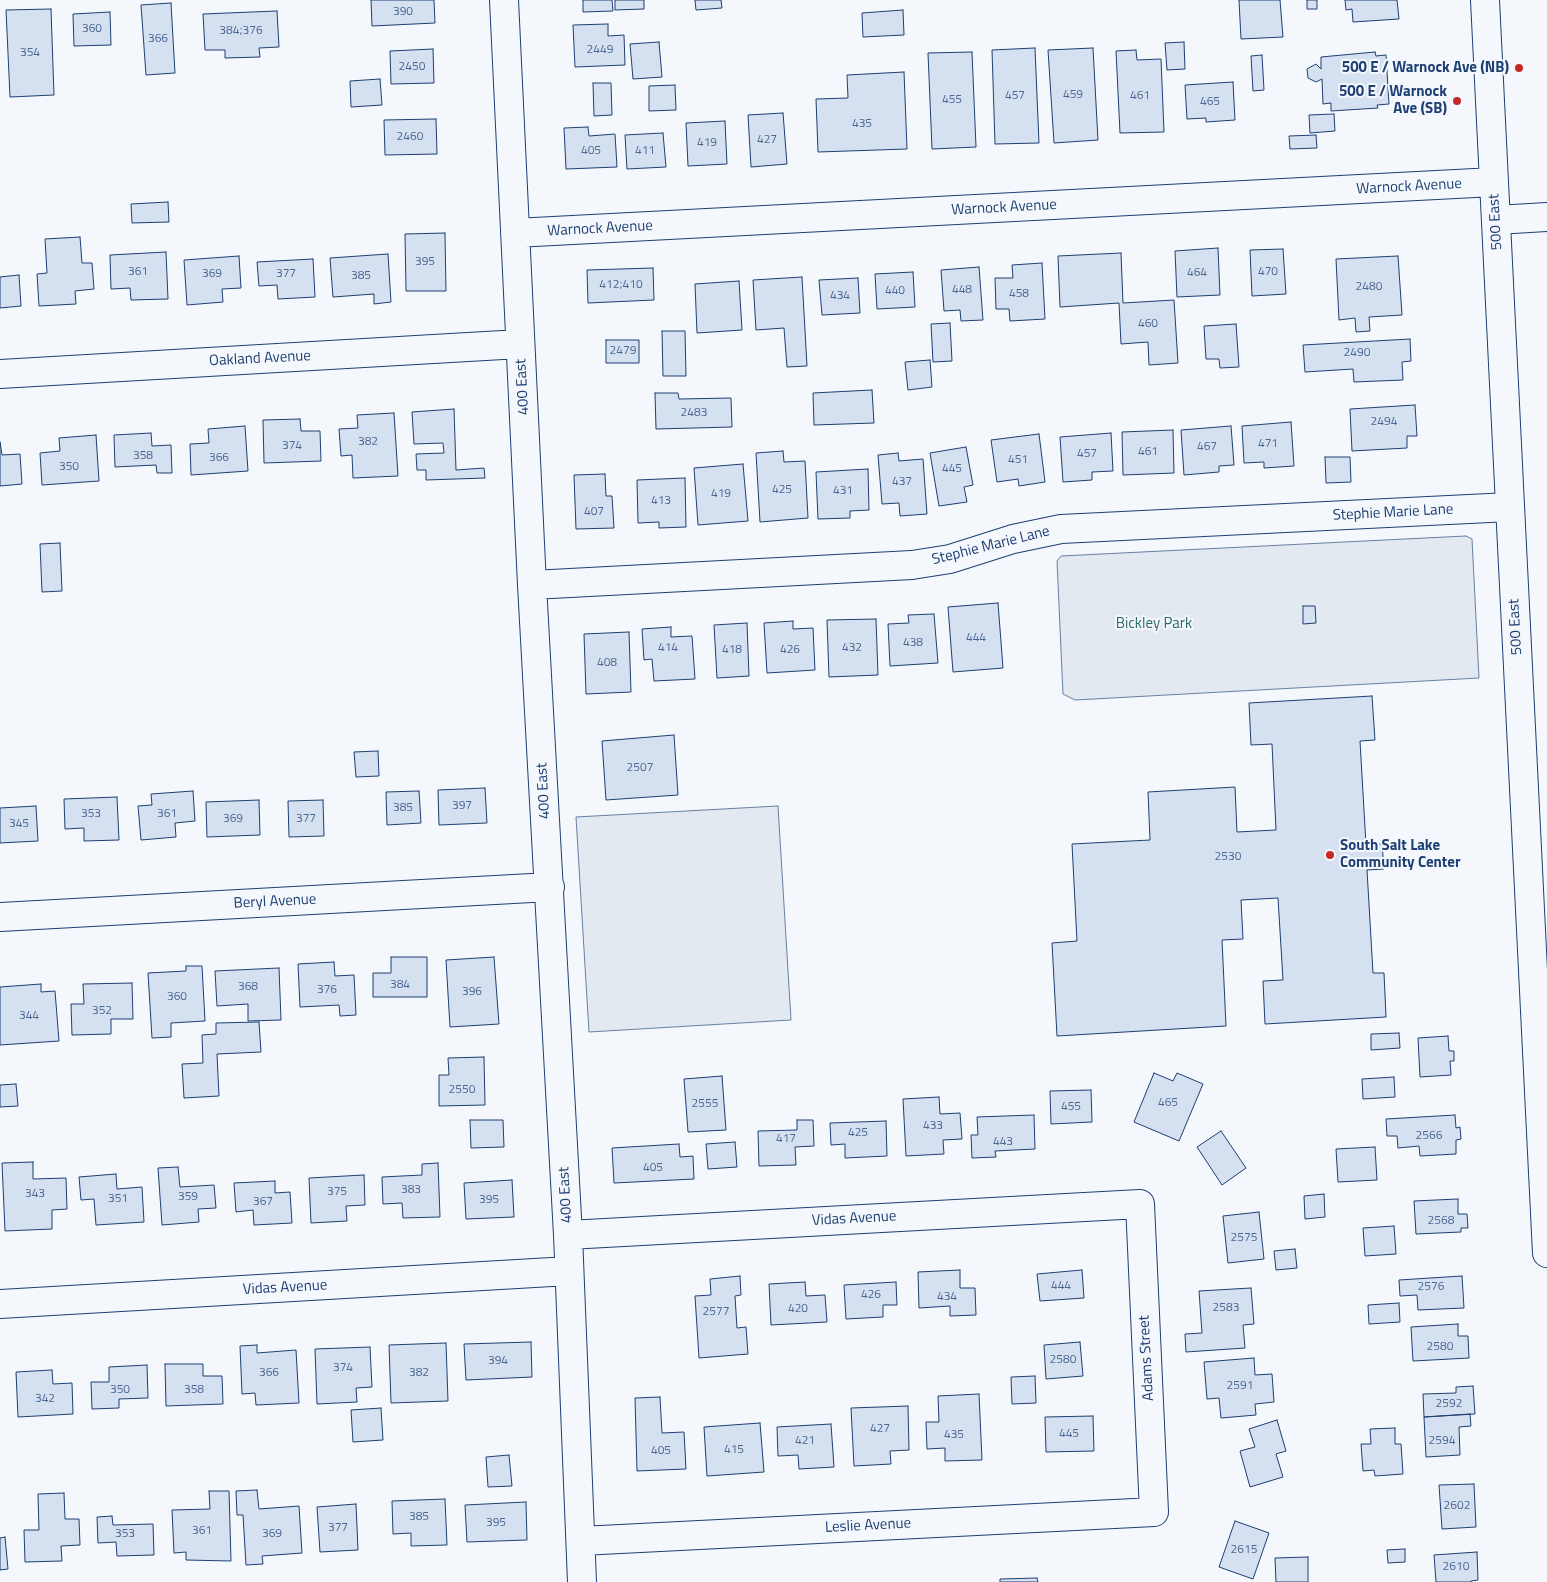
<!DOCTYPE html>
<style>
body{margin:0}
canvas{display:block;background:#f4f7fb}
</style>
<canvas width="1547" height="1582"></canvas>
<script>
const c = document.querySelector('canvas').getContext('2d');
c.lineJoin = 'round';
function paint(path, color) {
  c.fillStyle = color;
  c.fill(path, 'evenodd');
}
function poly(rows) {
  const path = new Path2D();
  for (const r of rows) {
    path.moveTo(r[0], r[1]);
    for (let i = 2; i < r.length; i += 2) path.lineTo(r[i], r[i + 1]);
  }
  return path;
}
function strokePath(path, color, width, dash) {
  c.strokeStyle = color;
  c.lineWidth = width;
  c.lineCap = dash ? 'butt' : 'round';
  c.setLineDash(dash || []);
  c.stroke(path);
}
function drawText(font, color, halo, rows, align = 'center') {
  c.font = font + ' "Titillium Web",sans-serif';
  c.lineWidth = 4;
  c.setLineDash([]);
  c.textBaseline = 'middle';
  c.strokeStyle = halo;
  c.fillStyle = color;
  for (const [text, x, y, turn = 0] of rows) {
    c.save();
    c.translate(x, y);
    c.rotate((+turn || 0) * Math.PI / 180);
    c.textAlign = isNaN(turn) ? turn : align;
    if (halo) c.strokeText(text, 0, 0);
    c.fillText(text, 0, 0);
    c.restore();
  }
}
const green = poly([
 [1466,536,1472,539,1479,678,1075,700,1063,694,1057,561,1061,556,1466,536],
 [778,806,791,1020,589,1032,576,817,778,806]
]);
paint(green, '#e3e9f0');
strokePath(green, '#687fa3', 1);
const building = poly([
 [371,0,434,0,435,23,372,26,371,0],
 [583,0,612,0,613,11,583,12,583,0],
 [615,0,644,0,644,9,615,10,615,0],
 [695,0,721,0,722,8,696,10,695,0],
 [1239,0,1280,0,1283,37,1241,39,1239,0],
 [1307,0,1317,0,1317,9,1307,9,1307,0],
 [1345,0,1397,0,1399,19,1353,22,1352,9,1346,10,1345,0],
 [171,3,175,73,146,75,141,5,171,3],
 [51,9,54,95,10,97,6,10,51,9],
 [903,10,904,35,863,37,862,13,903,10],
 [277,11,279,47,259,48,260,57,225,58,225,50,205,50,203,14,277,11],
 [110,12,111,45,74,46,73,14,110,12],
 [608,24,608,36,624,35,625,65,575,67,573,25,608,24],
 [659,42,662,77,633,79,630,44,659,42],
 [1184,42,1185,69,1167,70,1165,43,1184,42],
 [1035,48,1039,143,995,144,992,50,1035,48],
 [1093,48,1098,140,1054,143,1048,50,1093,48],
 [433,49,434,83,391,84,390,51,433,49],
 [1136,50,1137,60,1161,59,1164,132,1120,133,1116,51,1136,50],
 [972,52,976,147,932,149,928,53,972,52],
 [1375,52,1376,56,1386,55,1389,104,1377,105,1378,108,1331,111,1331,103,1323,104,1322,79,1316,82,1308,78,1307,69,1316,64,1321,69,1321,57,1375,52],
 [1262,55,1264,90,1253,91,1251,56,1262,55],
 [904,72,907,149,818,152,816,99,848,98,847,75,904,72],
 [380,79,382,105,351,107,350,81,380,79],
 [1233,82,1235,120,1206,122,1206,118,1187,119,1185,85,1233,82],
 [593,83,611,83,612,115,594,116,593,83],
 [675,85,676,110,649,111,649,86,675,85],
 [783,113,787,164,751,167,748,115,783,113],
 [1334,114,1335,131,1310,133,1309,115,1334,114],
 [436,119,437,154,385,155,384,120,436,119],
 [725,121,727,164,688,166,686,123,725,121],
 [588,127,589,136,615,134,617,167,566,169,564,128,588,127],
 [663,133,666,167,627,169,625,135,663,133],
 [1316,135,1317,148,1290,149,1289,136,1316,135],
 [168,202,169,222,132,223,131,204,168,202],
 [445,233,446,291,406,291,405,234,445,233],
 [80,237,82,263,92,263,94,289,75,291,76,304,39,306,37,274,47,273,45,239,80,237],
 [1218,248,1220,295,1177,297,1175,251,1218,248],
 [1283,249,1286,294,1252,296,1250,250,1283,249],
 [166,252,168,299,131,300,130,288,111,289,110,255,166,252],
 [1121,253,1123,303,1174,300,1178,363,1149,365,1148,342,1121,344,1119,303,1060,307,1058,256,1121,253],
 [388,254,391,302,374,304,374,294,333,297,330,258,388,254],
 [239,256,241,288,222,289,223,302,187,305,184,260,239,256],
 [1398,256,1402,315,1369,317,1370,331,1356,332,1355,318,1339,320,1336,259,1398,256],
 [313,259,315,297,278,299,277,285,259,286,257,262,313,259],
 [1042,263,1045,319,1010,321,1009,309,996,309,995,278,1013,278,1012,265,1042,263],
 [979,267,983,320,961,321,960,310,944,311,941,270,979,267],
 [653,268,654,300,588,303,587,270,653,268],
 [913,272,915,307,877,309,875,274,913,272],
 [19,275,21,306,0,308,0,277,19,275],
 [802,277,807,366,787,367,784,328,756,330,753,280,802,277],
 [858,278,860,313,822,315,819,280,858,278],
 [739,281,742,330,697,333,695,284,739,281],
 [950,323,952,361,933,362,931,324,950,323],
 [1236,324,1239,367,1220,368,1219,359,1206,359,1204,326,1236,324],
 [662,331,685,331,686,376,663,376,662,331],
 [1410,339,1411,361,1402,362,1403,380,1354,382,1353,369,1305,372,1303,345,1410,339],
 [606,340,639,340,639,363,606,363,606,340],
 [930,360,932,387,908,390,905,362,930,360],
 [872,390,874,423,814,425,813,393,872,390],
 [655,393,678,393,679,399,731,398,732,427,656,429,655,393],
 [1415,405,1417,436,1407,436,1407,448,1352,451,1350,409,1415,405],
 [454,409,456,470,484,468,485,478,426,480,426,470,417,470,416,454,444,453,443,443,414,444,412,412,454,409],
 [394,413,398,476,353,478,352,455,341,456,339,429,358,428,357,415,394,413],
 [300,419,301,431,320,431,321,461,264,463,263,420,300,419],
 [1291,422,1294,466,1264,468,1264,462,1244,463,1242,426,1291,422],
 [245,426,248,471,191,475,190,444,209,443,208,429,245,426],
 [1231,426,1234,465,1219,466,1219,472,1184,475,1181,430,1231,426],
 [1173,430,1174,473,1123,475,1122,432,1173,430],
 [151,433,152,446,171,445,172,473,157,473,156,465,115,467,114,435,151,433],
 [1111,433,1113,471,1092,472,1092,480,1063,482,1060,437,1111,433],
 [1039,434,1045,482,1019,486,1018,479,997,482,991,440,1039,434],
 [96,435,99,481,42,485,40,453,60,451,59,438,96,435],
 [0,442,2,455,20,454,22,484,0,486,0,442],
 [966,447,973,485,964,487,967,502,939,506,930,453,966,447],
 [783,451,784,462,805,461,808,518,760,522,756,453,783,451],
 [898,453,899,461,923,459,927,514,900,516,899,503,882,504,878,455,898,453],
 [1325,457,1350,457,1351,482,1326,483,1325,457],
 [743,464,748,521,698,525,694,468,743,464],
 [868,469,869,510,850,511,850,518,818,519,816,472,868,469],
 [605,474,606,496,612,496,614,528,576,529,574,475,605,474],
 [685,478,686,527,659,528,659,522,638,523,637,480,685,478],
 [60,543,62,591,42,592,40,544,60,543],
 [998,603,1003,668,953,672,948,607,998,603],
 [1303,606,1315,606,1316,623,1303,624,1303,606],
 [934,614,938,663,890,666,888,624,909,623,908,615,934,614],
 [876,619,878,675,829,677,827,620,876,619],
 [793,621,793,629,813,628,815,670,767,673,764,623,793,621],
 [747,623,749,676,717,678,714,625,747,623],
 [671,627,671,637,692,636,695,679,654,681,652,659,644,660,642,629,671,627],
 [629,632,631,692,586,694,584,634,629,632],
 [1372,696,1375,740,1360,741,1366,845,1382,844,1384,869,1367,870,1373,973,1384,973,1386,1017,1265,1024,1263,981,1283,980,1278,898,1241,900,1243,939,1222,940,1226,1026,1057,1036,1052,943,1077,941,1072,844,1150,840,1148,792,1235,787,1237,832,1276,830,1272,744,1251,745,1249,703,1372,696],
 [674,735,678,795,606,800,602,741,674,735],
 [378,751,379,776,356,777,354,752,378,751],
 [485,788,487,823,439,825,438,790,485,788],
 [193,791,195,821,175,823,176,837,141,840,138,806,152,805,151,794,193,791],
 [419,791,421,823,387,825,386,792,419,791],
 [117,797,119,840,84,841,84,828,65,829,64,799,117,797],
 [259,800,260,835,207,837,206,802,259,800],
 [323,800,324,836,289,837,288,801,323,800],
 [36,806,38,841,0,843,0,808,36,806],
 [391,957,427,957,427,997,373,997,373,973,391,973,391,957],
 [494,957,499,1024,450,1027,446,960,494,957],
 [334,962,335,976,354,975,356,1015,340,1016,339,1005,300,1007,298,964,334,962],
 [186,966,202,966,205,1021,171,1023,171,1037,152,1038,148,973,186,971,186,966],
 [279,968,281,1020,248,1021,248,1004,217,1006,215,971,279,968],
 [132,983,133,1019,111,1019,111,1034,72,1035,71,1004,84,1004,83,984,132,983],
 [41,984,41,992,55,991,59,1041,0,1045,0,987,41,984],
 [259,1022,261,1052,217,1054,219,1096,184,1098,182,1064,203,1063,202,1035,216,1034,216,1023,259,1022],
 [1399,1033,1400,1048,1371,1050,1371,1034,1399,1033],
 [1448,1036,1449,1051,1454,1051,1454,1061,1450,1061,1451,1075,1420,1077,1418,1038,1448,1036],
 [484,1057,485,1105,439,1106,439,1075,449,1075,448,1058,484,1057],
 [1154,1073,1173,1081,1177,1073,1203,1084,1179,1141,1134,1122,1154,1073],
 [722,1076,726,1130,688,1132,684,1079,722,1076],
 [1394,1077,1395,1097,1363,1099,1362,1079,1394,1077],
 [16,1084,18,1106,0,1107,0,1085,16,1084],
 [1091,1090,1092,1122,1051,1124,1050,1091,1091,1090],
 [939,1097,940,1114,960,1113,962,1139,943,1140,944,1154,906,1156,903,1099,939,1097],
 [1034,1115,1035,1149,995,1151,996,1157,972,1158,971,1135,978,1135,977,1117,1034,1115],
 [1455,1115,1456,1128,1460,1127,1461,1139,1456,1140,1456,1154,1420,1156,1419,1146,1398,1148,1397,1136,1387,1136,1386,1119,1455,1115],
 [470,1120,503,1120,504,1147,471,1148,470,1120],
 [797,1120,813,1120,814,1146,795,1147,796,1165,759,1166,758,1131,797,1130,797,1120],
 [886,1121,887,1156,845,1158,845,1144,831,1145,830,1123,886,1121],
 [1221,1131,1246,1168,1222,1185,1197,1147,1221,1131],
 [735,1142,737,1167,708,1169,706,1144,735,1142],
 [679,1144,680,1157,693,1156,694,1179,614,1183,612,1148,679,1144],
 [1375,1147,1377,1180,1338,1182,1336,1149,1375,1147],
 [33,1162,33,1179,66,1178,67,1209,52,1210,52,1229,5,1231,2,1163,33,1162],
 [438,1163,440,1217,403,1218,402,1203,383,1204,382,1177,422,1175,422,1164,438,1163],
 [178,1167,180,1187,214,1185,216,1208,198,1209,199,1222,162,1225,158,1168,178,1167],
 [116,1174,117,1189,142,1187,144,1222,96,1225,94,1199,81,1200,79,1177,116,1174],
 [364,1175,365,1205,346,1206,347,1221,311,1223,309,1178,364,1175],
 [512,1180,514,1217,466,1219,464,1183,512,1180],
 [275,1181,275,1193,290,1192,292,1223,254,1225,253,1210,236,1212,234,1183,275,1181],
 [1324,1194,1325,1217,1305,1219,1304,1196,1324,1194],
 [1458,1199,1458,1214,1467,1214,1468,1228,1461,1228,1461,1232,1416,1234,1414,1201,1458,1199],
 [1259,1212,1264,1259,1228,1263,1223,1216,1259,1212],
 [1394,1226,1396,1254,1365,1256,1363,1228,1394,1226],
 [1295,1249,1297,1268,1276,1270,1274,1251,1295,1249],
 [960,1270,960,1288,975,1288,976,1315,950,1316,950,1306,919,1308,918,1272,960,1270],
 [1082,1270,1084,1298,1040,1301,1037,1274,1082,1270],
 [740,1276,741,1295,735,1296,737,1328,746,1327,748,1354,699,1358,695,1296,711,1295,710,1279,740,1276],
 [1462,1276,1464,1308,1418,1310,1417,1295,1400,1296,1399,1280,1462,1276],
 [805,1282,806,1296,825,1295,827,1322,771,1325,769,1284,805,1282],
 [896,1282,897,1305,883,1305,883,1317,846,1319,844,1285,896,1282],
 [1251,1288,1254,1324,1243,1325,1245,1348,1186,1352,1185,1334,1202,1333,1199,1291,1251,1288],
 [1399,1303,1400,1322,1369,1324,1368,1305,1399,1303],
 [1458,1324,1458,1336,1468,1336,1469,1358,1413,1361,1411,1327,1458,1324],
 [531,1342,532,1377,466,1380,464,1344,531,1342],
 [1080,1342,1083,1376,1046,1379,1044,1345,1080,1342],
 [446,1343,448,1401,391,1403,389,1345,446,1343],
 [257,1345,257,1353,296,1350,299,1403,256,1405,255,1393,242,1394,240,1346,257,1345],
 [370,1347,372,1387,356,1388,357,1402,317,1404,315,1349,370,1347],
 [1254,1358,1255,1375,1272,1374,1274,1402,1255,1404,1256,1415,1221,1418,1219,1398,1207,1399,1204,1362,1254,1358],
 [165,1364,203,1364,203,1376,222,1376,223,1404,166,1406,165,1364],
 [147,1365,148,1398,119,1399,119,1408,92,1409,91,1382,109,1382,109,1367,147,1365],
 [52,1370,53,1384,72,1383,73,1414,18,1417,16,1372,52,1370],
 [1035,1376,1036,1403,1012,1404,1011,1377,1035,1376],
 [1473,1386,1475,1414,1424,1417,1423,1394,1456,1393,1456,1387,1473,1386],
 [979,1394,982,1460,945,1461,945,1448,927,1449,926,1422,939,1422,938,1396,979,1394],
 [660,1397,662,1433,684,1432,686,1469,637,1471,635,1398,660,1397],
 [908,1406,909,1450,890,1451,891,1464,854,1466,851,1408,908,1406],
 [381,1408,383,1440,353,1442,351,1410,381,1408],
 [1470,1414,1471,1426,1459,1427,1460,1455,1426,1457,1424,1417,1470,1414],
 [1093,1416,1094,1451,1046,1452,1045,1417,1093,1416],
 [1277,1420,1286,1451,1276,1454,1283,1477,1250,1487,1240,1451,1255,1447,1249,1429,1277,1420],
 [760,1423,764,1472,707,1476,704,1427,760,1423],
 [831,1424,834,1467,799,1469,798,1455,778,1456,777,1427,831,1424],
 [1395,1428,1395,1444,1401,1444,1403,1474,1375,1476,1374,1470,1363,1471,1361,1444,1371,1444,1370,1429,1395,1428],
 [509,1455,512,1486,488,1487,486,1457,509,1455],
 [1474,1484,1476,1527,1442,1529,1439,1485,1474,1484],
 [257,1490,259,1509,299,1506,302,1553,262,1556,263,1564,246,1565,243,1515,237,1515,236,1491,257,1490],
 [209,1491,229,1491,231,1561,186,1560,186,1552,174,1553,172,1510,210,1509,209,1491],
 [64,1493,65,1519,79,1519,80,1545,61,1546,62,1561,25,1562,24,1530,39,1530,38,1494,64,1493],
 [445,1499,447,1545,411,1546,411,1533,393,1534,392,1501,445,1499],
 [526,1502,527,1540,467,1542,465,1505,526,1502],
 [356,1504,358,1550,320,1552,317,1507,356,1504],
 [112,1516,113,1525,153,1524,154,1555,117,1556,116,1542,98,1543,97,1517,112,1516],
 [1235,1521,1269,1533,1253,1579,1219,1567,1235,1521],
 [5,1537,8,1569,0,1570,0,1538,5,1537],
 [1405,1549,1405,1562,1388,1563,1387,1550,1405,1549],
 [1477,1552,1478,1580,1471,1581,1471,1582,1436,1582,1434,1555,1477,1552],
 [1308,1557,1308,1582,1276,1582,1275,1558,1308,1557],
 [1037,1578,1038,1582,1000,1582,1000,1579,1037,1578]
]);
paint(building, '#d5e0f0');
strokePath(building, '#1d3f73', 1);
const minor = poly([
 [504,0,532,585,568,1235,582,1582],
 [1485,0,1547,1253],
 [1496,220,1547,217],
 [515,233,1494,182],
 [0,374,520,344],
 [532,585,912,565,950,559,1013,539,1061,529,1510,507],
 [0,917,550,887],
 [568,1235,1140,1204,1154,1512,581,1541],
 [0,1304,569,1271]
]);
strokePath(minor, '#1d3f73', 30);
strokePath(minor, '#f4f7fb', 28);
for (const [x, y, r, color] of [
 [1519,68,5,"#c62828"],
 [1457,101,5,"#c62828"],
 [1330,855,5,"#c62828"]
]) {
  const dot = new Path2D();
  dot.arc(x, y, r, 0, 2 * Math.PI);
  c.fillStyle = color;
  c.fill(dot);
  strokePath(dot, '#f4f7fb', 2);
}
drawText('12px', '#4b6792', null, [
 ["390",403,12],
 ["360",92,29],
 ["384;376",241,31],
 ["366",158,39],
 ["2449",600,50],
 ["354",30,53],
 ["2450",412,67],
 ["459",1073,95],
 ["457",1015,96],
 ["461",1140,96],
 ["455",952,100],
 ["465",1210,102],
 ["435",862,124],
 ["2460",410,137],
 ["427",767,140],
 ["419",707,143],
 ["405",591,151],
 ["411",645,151],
 ["395",425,262],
 ["361",138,272],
 ["470",1268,272],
 ["464",1197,273],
 ["369",212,274],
 ["377",286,274],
 ["385",361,276],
 ["412;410",621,285],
 ["2480",1369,287],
 ["448",962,290],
 ["440",895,291],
 ["458",1019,294],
 ["434",840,296],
 ["460",1148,324],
 ["2479",623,351],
 ["2490",1357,353],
 ["2483",694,413],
 ["2494",1384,422],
 ["382",368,442],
 ["471",1268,444],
 ["374",292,446],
 ["467",1207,447],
 ["461",1148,452],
 ["457",1087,454],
 ["358",143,456],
 ["366",219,458],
 ["451",1018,460],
 ["350",69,467],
 ["445",952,469],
 ["437",902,482],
 ["425",782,490],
 ["431",843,491],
 ["419",721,494],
 ["413",661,501],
 ["407",594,512],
 ["444",976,638],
 ["438",913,643],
 ["414",668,648],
 ["432",852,648],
 ["418",732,650],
 ["426",790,650],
 ["408",607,663],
 ["2507",640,768],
 ["397",462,806],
 ["385",403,808],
 ["353",91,814],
 ["361",167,814],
 ["369",233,819],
 ["377",306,819],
 ["345",19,824],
 ["2530",1228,857],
 ["384",400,985],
 ["368",248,987],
 ["376",327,990],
 ["396",472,992],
 ["360",177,997],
 ["352",102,1011],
 ["344",29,1016],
 ["2550",462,1090],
 ["465",1168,1103],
 ["2555",705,1104],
 ["455",1071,1107],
 ["433",933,1126],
 ["425",858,1133],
 ["2566",1429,1136],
 ["417",786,1139],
 ["443",1003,1142],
 ["405",653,1168],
 ["383",411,1190],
 ["375",337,1192],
 ["343",35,1194],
 ["359",188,1197],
 ["351",118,1199],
 ["395",489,1200],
 ["367",263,1202],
 ["2568",1441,1221],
 ["2575",1244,1238],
 ["444",1061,1286],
 ["2576",1431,1287],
 ["426",871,1295],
 ["434",947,1297],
 ["2583",1226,1308],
 ["420",798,1309],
 ["2577",716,1312],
 ["2580",1440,1347],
 ["2580",1063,1360],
 ["394",498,1361],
 ["374",343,1368],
 ["366",269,1373],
 ["382",419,1373],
 ["2591",1240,1386],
 ["350",120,1390],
 ["358",194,1390],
 ["342",45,1399],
 ["2592",1449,1404],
 ["427",880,1429],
 ["445",1069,1434],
 ["435",954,1435],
 ["421",805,1441],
 ["2594",1442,1441],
 ["415",734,1450],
 ["405",661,1451],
 ["2602",1457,1506],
 ["385",419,1517],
 ["395",496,1523],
 ["377",338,1528],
 ["361",202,1531],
 ["353",125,1534],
 ["369",272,1534],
 ["2615",1244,1550],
 ["2610",1456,1567]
]);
drawText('bold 15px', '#1d3f73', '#f4f7fb', [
 ["500 E / Warnock Ave (NB)",1509,68],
 ["500 E / Warnock",1447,92],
 ["Ave (SB)",1447,109],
 ["South Salt Lake",1340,846,"left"],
 ["Community Center",1340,863,"left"]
], 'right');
drawText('15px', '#1d3f73', '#f4f7fb', [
 ["Warnock Avenue",1409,187,-3],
 ["Warnock Avenue",1004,208,-3],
 ["500 East",1496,222,-93],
 ["Warnock Avenue",600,229,-3],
 ["Oakland Avenue",260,359,-3],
 ["400 East",523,387,-93],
 ["Stephie Marie Lane",1393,513,-3],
 ["Stephie Marie Lane",991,546,-14],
 ["500 East",1516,627,-93],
 ["400 East",544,791,-93],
 ["Beryl Avenue",275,902,-3],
 ["400 East",566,1195,-93],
 ["Vidas Avenue",854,1219,-3],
 ["Vidas Avenue",285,1288,-3],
 ["Adams Street",1147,1358,-93],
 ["Leslie Avenue",868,1526,-3]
]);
drawText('15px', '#2c6c60', '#f4f7fb', [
 ["Bickley Park",1154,624]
]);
</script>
